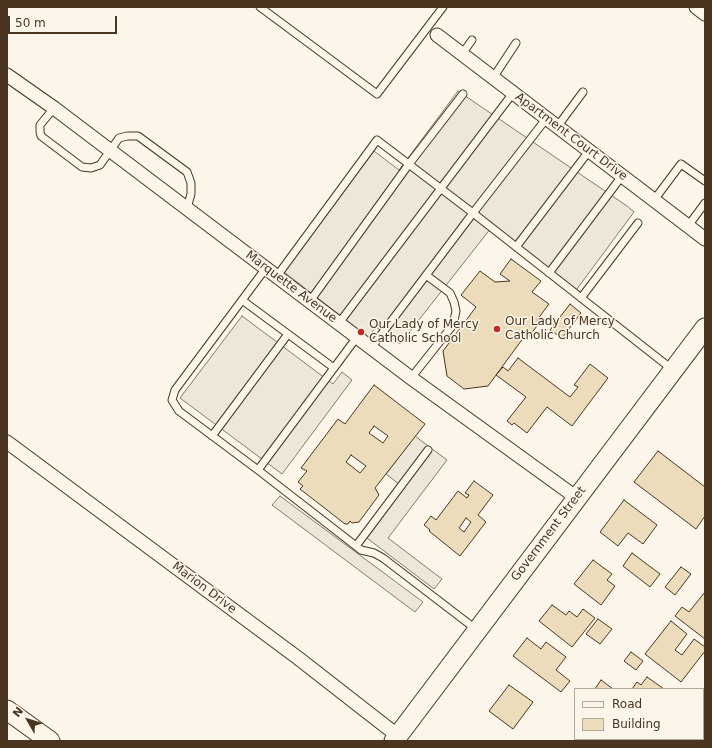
<!DOCTYPE html>
<style>
body{margin:0}
#map{position:relative;width:712px;height:748px;overflow:hidden;background:#fbf6e9;font-family:"DejaVu Sans",sans-serif}
canvas{display:block}
.frame{position:absolute;inset:0;border:8px solid #4a3520;pointer-events:none}
.legend{position:absolute;left:574px;top:688px;width:130px;height:52px;box-sizing:border-box;background:#fbf6e9;border:1px solid #b4a999;margin:0;padding:5px 7px;list-style:none;font-size:12px;color:#4a3520}
.legend li{display:flex;align-items:center;gap:8px;height:20px}
.legend b{width:20px;border:1px solid #b4a999}
.north{position:absolute;left:8px;top:700px;width:40px;height:40px;-webkit-text-stroke:3px #fbf6e9;paint-order:stroke;rotate:309deg;font-size:11px;font-weight:700;line-height:16px;text-align:center;color:#4a3520}
.north::after{content:'';display:block;margin:auto;width:14px;height:18px;background:#4a3520;clip-path:polygon(50% 0,100% 100%,50% 72%,0 100%)}
.scale{position:absolute;left:8px;top:16px;width:109px;height:18px;box-sizing:border-box;border:2px solid #4a3520;border-top:0;padding-left:5px;font-size:12px;line-height:14px;white-space:nowrap;color:#4a3520;-webkit-text-stroke:3px #fbf6e9;paint-order:stroke}
</style>
<div id="map">
<canvas width="712" height="748"></canvas>
<div class="frame"></div>
<ul class="legend">
<li><b style="height:5px;background:#fbf6e9"></b>Road</li>
<li><b style="height:11px;background:#ecdcbc"></b>Building</li>
</ul>
<div class="north">N</div>
<div class="scale">50 m</div>
</div>
<script>
const c = document.querySelector('canvas').getContext('2d');
c.lineJoin = 'round';
function paint(path, color) {
  c.fillStyle = color;
  c.fill(path, 'evenodd');
}
function poly(rows) {
  const path = new Path2D();
  for (const r of rows) {
    path.moveTo(r[0], r[1]);
    for (let i = 2; i < r.length; i += 2) path.lineTo(r[i], r[i + 1]);
  }
  return path;
}
function strokePath(path, color, width, dash) {
  c.strokeStyle = color;
  c.lineWidth = width;
  c.lineCap = dash ? 'butt' : 'round';
  c.setLineDash(dash || []);
  c.stroke(path);
}
function drawText(font, color, halo, rows, align = 'center') {
  c.font = font + ' "DejaVu Sans",sans-serif';
  c.lineWidth = 3;
  c.setLineDash([]);
  c.textBaseline = 'middle';
  c.strokeStyle = halo;
  c.fillStyle = color;
  for (const [text, x, y, turn = 0] of rows) {
    c.save();
    c.translate(x, y);
    c.rotate((+turn || 0) * Math.PI / 180);
    c.textAlign = isNaN(turn) ? turn : align;
    if (halo) c.strokeText(text, 0, 0);
    c.fillText(text, 0, 0);
    c.restore();
  }
}
const parking = poly([
 [458,91,627,206,634,212,574,293,491,228,400,344,376,327,368,337,284,272,374,151,399,170,458,91],
 [242,316,333,384,342,372,352,380,282,474,180,398,242,316],
 [415,436,447,460,388,538,442,579,434,589,367,538,404,488,386,474,415,436],
 [280,496,423,602,415,612,272,505,280,496]
]);
paint(parking, '#ede7d9');
strokePath(parking, '#887966', 1);
const building = poly([
 [511,259,541,281,532,292,549,304,537,320,540,322,527,339,524,337,488,386,464,389,447,376,443,351,476,307,461,295,480,271,495,282,510,281,500,274,511,259],
 [570,304,581,313,562,338,550,330,570,304],
 [518,358,570,397,578,387,574,385,590,364,608,378,572,426,547,407,527,433,514,423,512,425,507,421,526,397,496,375,503,367,508,371,518,358],
 [374,385,425,424,375,488,379,495,359,522,352,523,350,521,348,524,345,524,300,489,303,486,298,482,307,471,301,468,338,419,345,424,374,385],
 [374,426,388,436,383,443,369,433,374,426],
 [351,455,366,466,360,473,346,462,351,455],
 [658,451,705,487,705,516,696,529,634,482,658,451],
 [474,481,493,495,478,515,486,522,460,556,429,531,430,530,424,525,431,516,436,520,458,491,467,498,469,495,465,493,474,481],
 [466,518,471,522,464,532,459,528,466,518],
 [624,500,657,525,643,544,628,533,618,546,600,532,624,500],
 [632,553,660,574,650,587,623,566,632,553],
 [593,560,612,574,607,580,615,586,601,605,574,584,593,560],
 [681,567,691,574,675,595,665,587,681,567],
 [705,592,705,639,675,616,682,607,689,612,705,592],
 [552,605,566,615,569,611,577,617,583,609,595,618,572,647,539,621,552,605],
 [598,619,612,629,600,644,586,634,598,619],
 [671,621,687,634,675,650,682,655,694,639,705,647,705,651,681,682,645,654,671,621],
 [527,638,541,649,546,642,566,657,556,670,570,681,561,692,513,656,527,638],
 [631,652,643,661,636,670,624,661,631,652],
 [647,677,664,689,632,689,637,682,641,685,647,677],
 [601,680,613,689,595,689,601,680],
 [509,685,533,702,513,729,489,711,509,685]
]);
paint(building, '#ecdcbc');
strokePath(building, '#4a3520', 1);
const lane = poly([
 [260,7,377,94,443,7],
 [462,54,472,40],
 [493,78,516,43],
 [54,108,40,125,40,132,41,136,82,167,91,168,100,165,119,138,127,136,138,136,187,172,191,183,191,194,187,208],
 [546,119,473,213,673,370],
 [557,127,583,92],
 [654,200,681,164,705,181],
 [688,226,705,203],
 [516,247,589,151],
 [266,268,175,390,172,400,179,411,258,470,356,546,361,550,374,553,383,558,477,630],
 [549,273,622,176],
 [277,276,377,140,473,213,371,348],
 [581,298,638,223],
 [242,300,334,368],
 [310,301,409,164,463,94],
 [339,323,513,93],
 [411,378,453,325,456,311,454,302,450,293,426,275],
 [212,436,288,334],
 [258,470,357,337],
 [356,546,428,450]
]);
const street = poly([
 [696,7,705,14],
 [437,35,705,239],
 [7,75,54,108,411,378,577,498],
 [7,442,298,658,398,736]
]);
const secondary = poly([
 [7,710,50,741],
 [394,741,705,328]
]);
strokePath(lane, '#4a3520', 9);
strokePath(street, '#4a3520', 15);
strokePath(secondary, '#4a3520', 21);
strokePath(lane, '#fbf6e9', 7);
strokePath(street, '#fbf6e9', 13);
strokePath(secondary, '#fbf6e9', 19);
for (const [x, y, r, color] of [
 [497,329,4,"#c62828"],
 [361,332,4,"#c62828"]
]) {
  const dot = new Path2D();
  dot.arc(x, y, r, 0, 2 * Math.PI);
  c.fillStyle = color;
  c.fill(dot);
  strokePath(dot, '#fbf6e9', 1.5);
}
drawText('12px', '#4a3520', '#fbf6e9', [
 ["Apartment Court Drive",571,137,37],
 ["Marquette Avenue",291,287,37],
 ["Government Street",549,534,-53],
 ["Marion Drive",204,588,37]
]);
drawText('12px', '#4a3520', '#fbf6e9', [
 ["Our Lady of Mercy",505,322],
 ["Catholic Church",505,336],
 ["Our Lady of Mercy",369,325],
 ["Catholic School",369,339]
], 'left');
</script>
